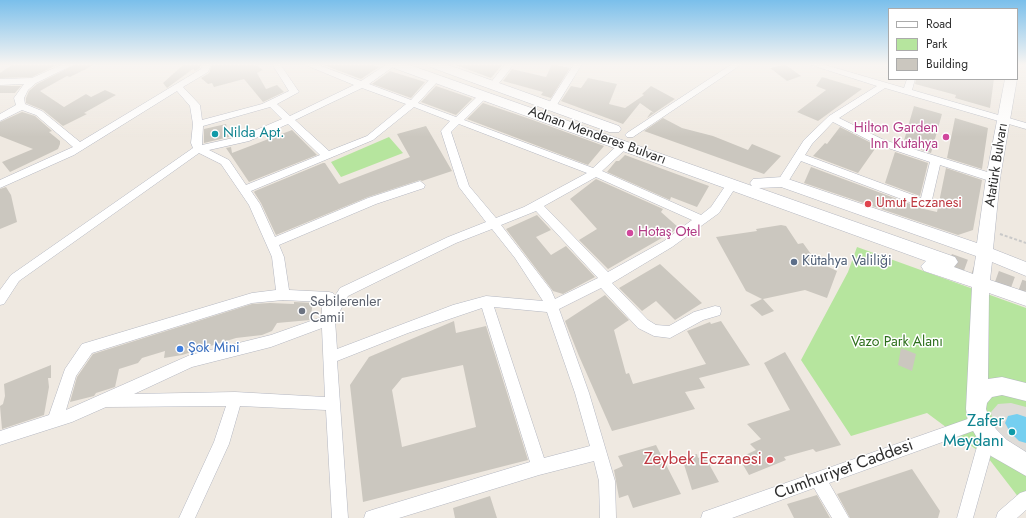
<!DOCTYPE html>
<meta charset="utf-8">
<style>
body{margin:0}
#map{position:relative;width:1026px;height:518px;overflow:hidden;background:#efe9e1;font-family:Jost,sans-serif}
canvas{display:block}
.legend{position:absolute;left:888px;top:8px;width:130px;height:72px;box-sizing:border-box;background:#fff;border:1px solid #ababab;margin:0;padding:5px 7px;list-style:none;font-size:12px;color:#2e2e2e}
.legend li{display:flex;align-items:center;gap:8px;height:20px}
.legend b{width:20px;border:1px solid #ababab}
</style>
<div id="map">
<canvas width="1026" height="518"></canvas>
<ul class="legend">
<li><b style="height:5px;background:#fff"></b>Road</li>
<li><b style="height:11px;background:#b6e59e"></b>Park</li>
<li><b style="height:11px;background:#cbc7bf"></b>Building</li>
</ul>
</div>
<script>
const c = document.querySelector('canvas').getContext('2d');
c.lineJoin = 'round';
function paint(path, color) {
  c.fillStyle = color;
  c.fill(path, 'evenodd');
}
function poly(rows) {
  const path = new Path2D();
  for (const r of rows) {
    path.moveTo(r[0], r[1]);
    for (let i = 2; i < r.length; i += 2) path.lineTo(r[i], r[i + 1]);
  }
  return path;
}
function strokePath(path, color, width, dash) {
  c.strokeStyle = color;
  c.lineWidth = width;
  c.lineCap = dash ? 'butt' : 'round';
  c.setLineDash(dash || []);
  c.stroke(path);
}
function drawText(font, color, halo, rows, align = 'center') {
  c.font = font + ' Jost,sans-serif';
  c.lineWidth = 3;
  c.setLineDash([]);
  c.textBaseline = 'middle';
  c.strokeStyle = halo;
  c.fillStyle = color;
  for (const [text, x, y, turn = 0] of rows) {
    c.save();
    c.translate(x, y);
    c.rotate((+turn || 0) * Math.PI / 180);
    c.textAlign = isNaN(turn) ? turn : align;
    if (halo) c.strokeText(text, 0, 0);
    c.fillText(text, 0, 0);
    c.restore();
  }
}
paint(poly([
 [389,137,403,153,341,177,331,162],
 [857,247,1026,308,1026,507,989,459,927,413,851,436,801,360,848,272]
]), '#b6e59e');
paint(poly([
 [1011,403,1026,407,1026,454,1002,439,993,425,991,412,998,404]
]), '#dfdcd8');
paint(poly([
 [1017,414,1026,417,1026,443,1019,441,1010,432,1005,423,1008,416]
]), '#75cff0');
paint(poly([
 [13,64,59,64,32,77,0,78,0,73],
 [76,64,96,64,70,77,67,76,40,91,64,107,86,94,91,97,105,90,116,95,84,113,87,114,63,126,43,110,26,103,26,98,29,91,37,84],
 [184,64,201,64,200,68,195,71,193,69,167,88,163,83],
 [212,64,255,64,263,70,257,73,266,89,277,85,284,92,263,102,244,79,214,87,212,83,208,84,201,78,209,73],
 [321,64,371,64,379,67,361,79],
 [453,64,503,64,491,78],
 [552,64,570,68,551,98,541,95,543,92,503,81,512,69,546,77],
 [785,64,801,76,787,81,770,68],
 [390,71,425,82,411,98,372,84],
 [822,77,862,89,818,121,797,112,826,90,816,86],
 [588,78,617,84,609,104,625,108,644,95,642,94,651,86,675,99,647,118,651,112,654,113,640,103,623,124,561,101,571,86,581,88],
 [916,79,994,79,990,108,955,98,956,95,915,84],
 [0,86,21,86,15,93,0,93],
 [436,86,471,98,472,99,456,115,421,102],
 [483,103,530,119,604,146,588,165,467,119],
 [914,106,942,114,931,153,903,144],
 [22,112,35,116,52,131,49,132,60,141,60,144,58,149,52,152,10,172,2,162,33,149,0,136,0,122],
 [663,118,682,128,713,136,748,150,752,144,781,156,764,174,644,131],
 [955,118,988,128,982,169,947,158],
 [226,124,229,137,204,143,204,129],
 [426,126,452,171,422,181,420,180,368,197,276,235,261,203,254,192,255,191,323,163,325,163,339,184,410,157,397,134],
 [840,127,877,146,858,173,813,156,825,143,827,144],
 [292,130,317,155,249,182,226,148,231,147,232,153],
 [895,152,928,163,920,196,885,183],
 [625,155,679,175,709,186,697,207,671,197,670,200,607,172,616,161,619,161],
 [811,167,924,209,937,212,946,168,982,180,973,230,958,235,804,183],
 [596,179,663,209,661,212,679,228,608,269,579,240,597,229,570,199],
 [6,187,11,195,17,222,0,229,0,189],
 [537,215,551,230,536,237,551,255,566,246,595,277,563,294,553,291,506,229],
 [781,225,786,226,798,244,803,243,816,261,837,271,827,298,805,290,763,299,774,311,762,316,750,305,762,299,746,291,716,237,757,231,756,229],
 [660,264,702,303,675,320,656,301,642,311,619,288],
 [605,295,629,320,614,330,626,374,629,373,633,384,706,364,687,331,710,322,711,324,721,321,750,365,699,378,705,388,685,392,695,409,612,431,579,356,565,321],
 [294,302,313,303,310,320,277,323,272,331,262,335,236,338,182,355,164,358,165,351,142,358,138,363,119,369,115,387,96,393,94,396,70,402,77,377,93,354,252,304,270,303,294,304],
 [454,321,456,333,486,326,528,460,363,502,350,385,369,357],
 [463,365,476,427,402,447,392,390,402,378],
 [901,348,916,354,912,371,898,365],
 [785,352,841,445,816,452,813,449,784,457,786,460,749,475,739,458,756,450,750,444,761,439,747,424,790,410,764,363],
 [51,365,51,378,48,378,49,387,44,415,2,429,0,406,3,404,5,396,4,384],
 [656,445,681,494,633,508,628,495,619,498,614,470,623,466,618,456],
 [697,454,698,458,704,455,719,482,692,490,682,458],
 [912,469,940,511,938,518,850,518,837,494],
 [817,495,830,518,794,518,787,504],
 [490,496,497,518,455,518,453,508]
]), '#cbc7bf');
strokePath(poly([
 [949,262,1026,290]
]), '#c8c4bd', 17, [17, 8]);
const street = poly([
 [63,64,75,64,36,83,28,90,24,98,25,104,42,111,80,142,201,69,203,64,211,64,208,72,183,87,200,105,202,120,262,104,289,91,272,64,280,64,299,92,277,104,290,116,354,85,303,64,316,64,361,81,387,64,397,64,369,84,411,100,432,77,438,77,438,81,418,103,456,117,481,93,487,93,487,97,464,120,593,168,620,143,628,143,629,145,628,147,602,171,701,215,711,207,728,182,736,182,737,185,719,213,672,247,612,283,648,320,656,325,669,326,694,312,715,306,720,307,721,311,720,315,703,320,670,338,654,336,638,328,601,288,559,309,589,393,615,481,616,518,600,518,599,481,594,461,539,475,399,518,364,518,366,512,372,510,530,462,482,308,408,333,337,361,348,518,332,518,326,410,240,406,229,444,195,518,179,518,214,442,226,406,106,407,72,422,0,445,0,431,49,415,65,369,82,344,252,293,276,290,272,257,249,205,221,164,199,153,19,281,4,304,0,305,0,290,11,275,193,148,191,143,193,124,190,106,177,91,74,155,0,188,0,180,73,147,36,115,22,110,0,121,0,114,16,105,14,98,24,84,0,85,0,79,32,78,63,64],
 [362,88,406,104,367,136,329,151,295,120,362,88],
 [270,107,282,119,242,136,202,145,203,126,270,107],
 [414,107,450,121,441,131,459,187,486,222,448,237,340,288,335,296,333,293,329,292,289,290,284,257,279,245,376,204,424,188,425,185,420,181,368,198,275,237,260,204,251,191,373,140,414,107],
 [288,124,320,155,246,185,229,160,209,150,249,141,288,124],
 [459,124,587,173,524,207,496,218,469,186,451,132,459,124],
 [596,177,692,220,664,241,608,272,544,206,596,177],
 [536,211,598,278,555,299,551,290,501,225,536,211],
 [492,229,515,258,543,301,486,296,453,305,337,349,335,320,348,296,456,243,492,229],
 [283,300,322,302,322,317,271,335,190,355,66,410,76,376,92,353,252,303,283,300],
 [494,307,547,312,575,393,590,446,544,458,494,307],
 [322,328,325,397,235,392,134,394,192,367,271,347,322,328],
 [505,64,514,64,496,87,490,87,489,85,505,64],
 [574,64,582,64,555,108,549,108,547,106,574,64],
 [732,64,742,64,633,137,627,137,625,135,627,133,732,64],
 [808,64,822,64,904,88,907,79,915,79,912,90,1026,123,1026,129,885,88,839,118,884,140,997,175,998,178,997,181,993,182,940,165,931,204,925,208,801,161,786,185,778,185,777,182,804,140,829,116,877,86,808,64],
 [833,122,876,144,930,162,921,198,805,155,812,144,833,122],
 [979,415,984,417,986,422,984,427,829,483,849,518,832,518,814,488,732,518,701,518,703,512,709,510,979,415],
 [988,429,993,431,996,436,973,518,957,518,980,436,983,431,988,429],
 [1026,491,1026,510,1017,518,996,518,998,512,1020,493,1026,491]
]);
const secondary = poly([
 [389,64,407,64,752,186,750,183,753,179,782,177,977,243,986,178,1005,79,1017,79,1000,178,993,249,1026,262,1026,276,992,262,990,280,1026,292,1026,306,989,293,988,379,1002,377,1026,383,1026,401,1002,395,992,397,987,403,986,409,989,418,996,429,1007,440,1026,452,1026,476,991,456,980,443,968,422,966,409,972,287,924,271,921,266,926,261,391,67,389,64],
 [781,187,976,256,973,274,954,267,958,262,955,257,759,188,781,187],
 [428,64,446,64,619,126,621,129,619,132,609,132,430,67,428,64]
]);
strokePath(street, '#b4b7c1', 1);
strokePath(secondary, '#b4b7c1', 1);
strokePath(poly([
 [1000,234,1026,243]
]), '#c9c9c9', 2, [3, 2]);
paint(street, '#fff');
paint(secondary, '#fff');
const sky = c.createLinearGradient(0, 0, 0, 137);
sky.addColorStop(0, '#7abfeb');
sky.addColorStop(0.47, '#f8f5f2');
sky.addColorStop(1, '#f8f5f200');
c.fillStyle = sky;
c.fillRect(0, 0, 1026, 137);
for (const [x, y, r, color] of [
 [215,134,4,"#0f9aa8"],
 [946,137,4,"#d1479c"],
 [868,204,4,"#e0444e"],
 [630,233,4,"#d1479c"],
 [794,262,4,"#5c6f8a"],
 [302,311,4,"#6b7280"],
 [180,349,4,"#3f7fe0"],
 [1012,432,4,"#0f9aa8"],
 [770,460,4,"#e0444e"]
]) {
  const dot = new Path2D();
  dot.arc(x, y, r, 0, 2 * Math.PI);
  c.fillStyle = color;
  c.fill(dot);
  strokePath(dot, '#fff', 1.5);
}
drawText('14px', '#b23c85', '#fff', [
 ["Hilton Garden",938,129],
 ["Inn Kutahya",938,145],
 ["Hotaş Otel",638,233,"left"]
], 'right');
drawText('14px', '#0d838f', '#fff', [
 ["Nilda Apt.",223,134]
], 'left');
drawText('14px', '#2e2e2e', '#fff', [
 ["Adnan Menderes Bulvarı",597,136,20],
 ["Atatürk Bulvarı",997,165,-81]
]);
drawText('14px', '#be3a42', '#fff', [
 ["Umut Eczanesi",876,204]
], 'left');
drawText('14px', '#4e5e75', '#fff', [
 ["Kütahya Valiliği",802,262]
], 'left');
drawText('14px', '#5b616d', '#fff', [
 ["Sebilerenler",310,303],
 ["Camii",310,319]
], 'left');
drawText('14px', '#2c6e1b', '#fff', [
 ["Vazo Park Alanı",897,343]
]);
drawText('14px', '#366cbe', '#fff', [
 ["Şok Mini",188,349]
], 'left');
drawText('17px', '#0d838f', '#fff', [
 ["Zafer",1004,422],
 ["Meydanı",1004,442]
], 'right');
drawText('17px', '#be3a42', '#fff', [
 ["Zeybek Eczanesi",762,460]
], 'right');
drawText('17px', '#2e2e2e', '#fff', [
 ["Cumhuriyet Caddesi",844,470,-20]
]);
</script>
